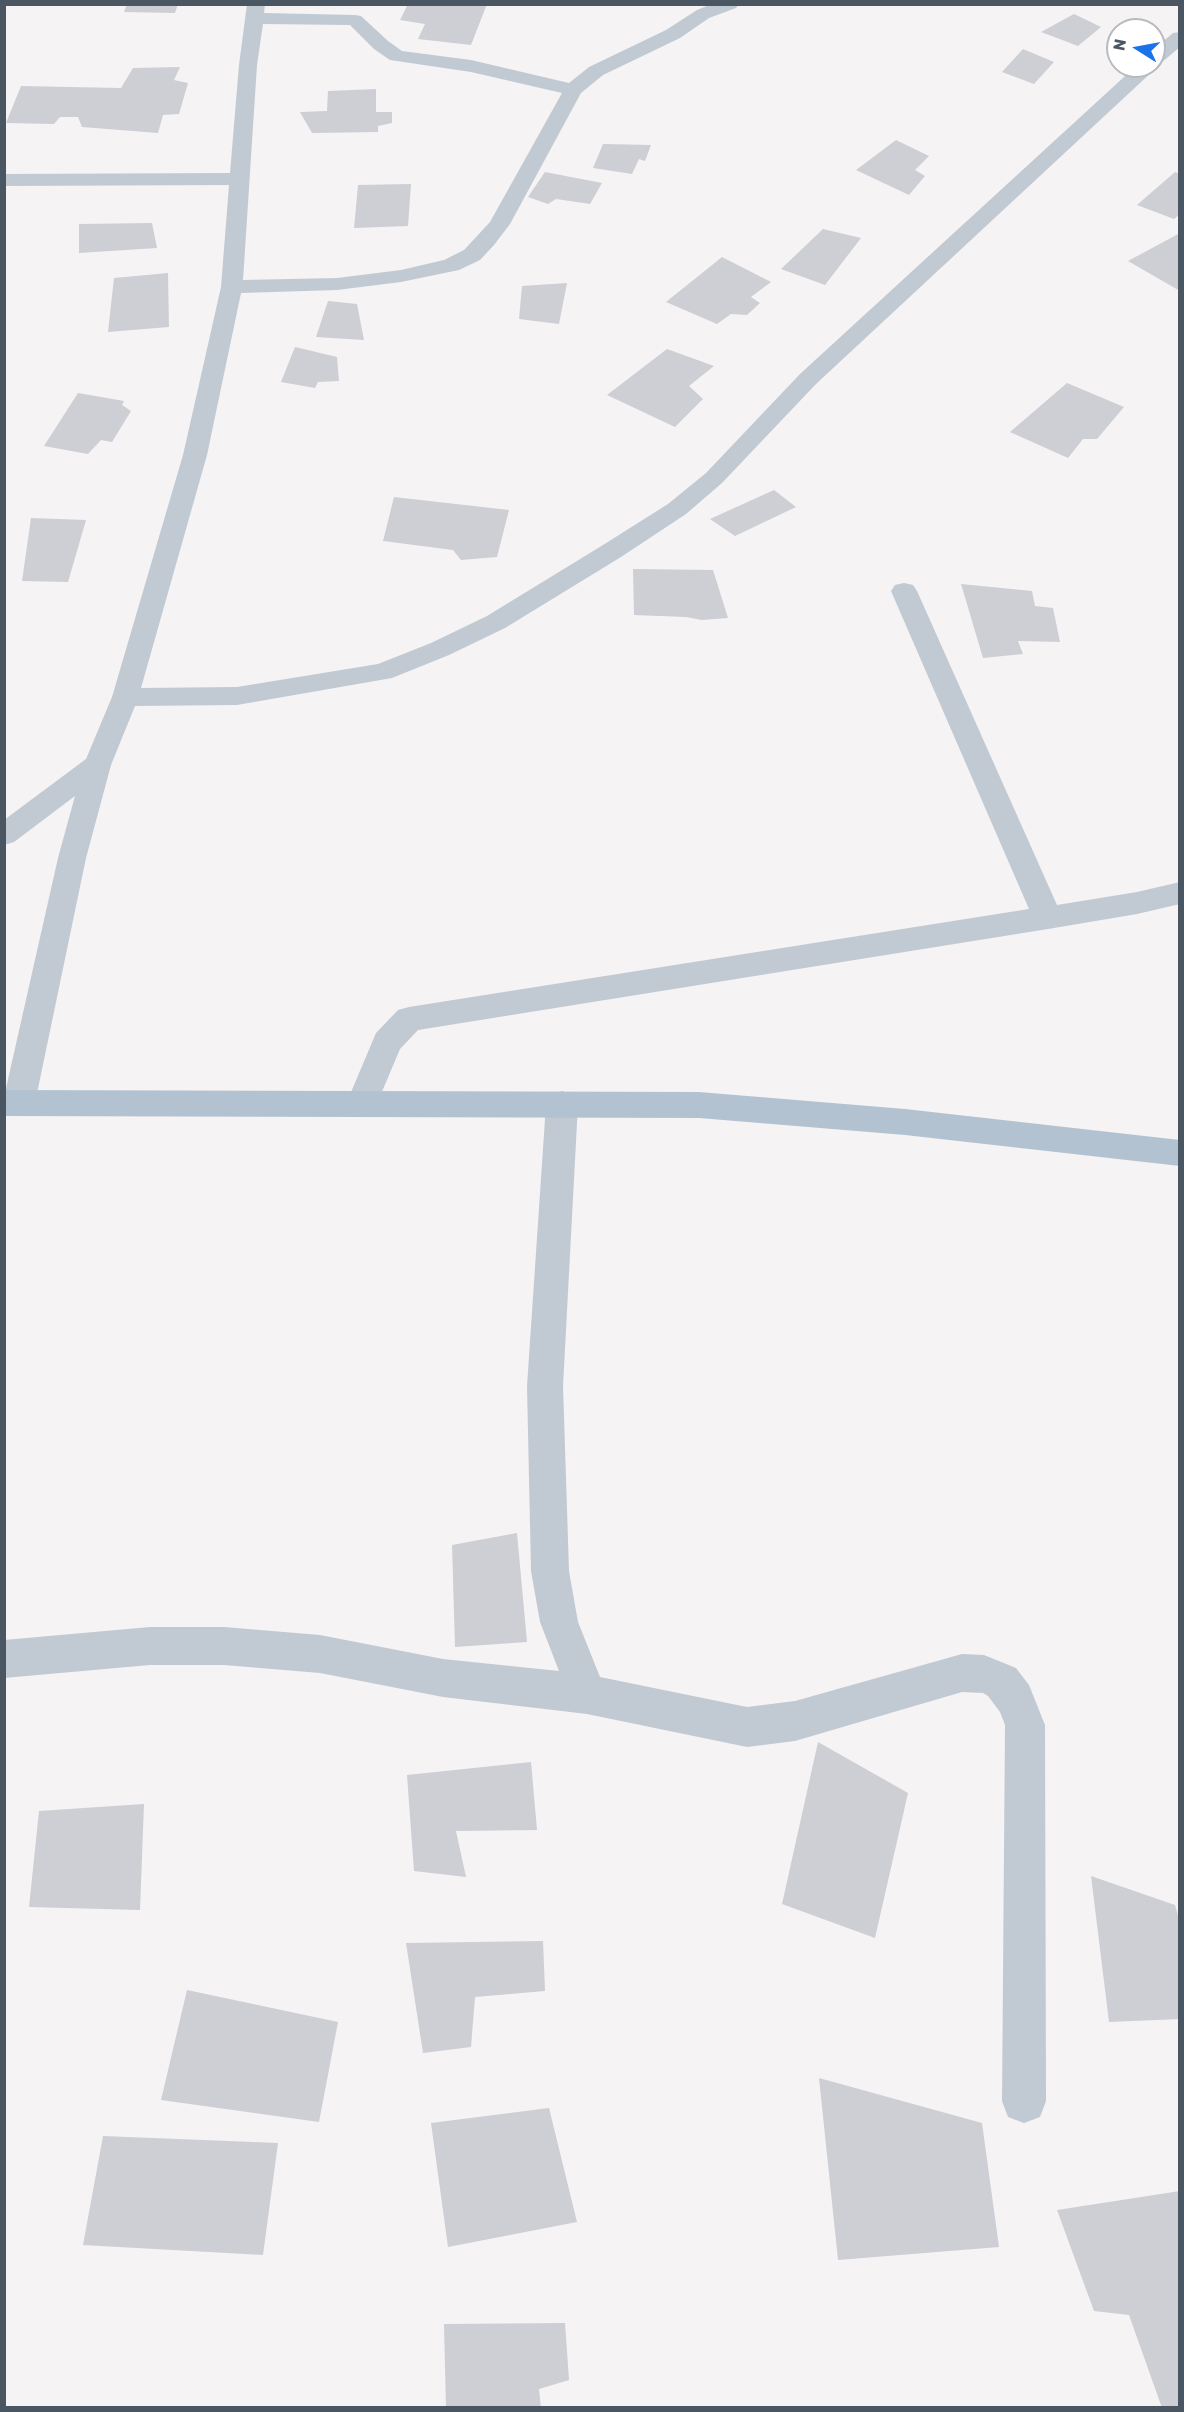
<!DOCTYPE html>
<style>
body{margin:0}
#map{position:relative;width:1184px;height:2412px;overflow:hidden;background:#f5f3f3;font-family:Rubik,sans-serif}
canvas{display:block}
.frame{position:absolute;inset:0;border:6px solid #4a5661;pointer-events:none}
.north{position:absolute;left:1106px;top:18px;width:60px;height:60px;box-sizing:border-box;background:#fff;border:2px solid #b7bbc0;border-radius:50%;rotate:281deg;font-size:16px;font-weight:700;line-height:24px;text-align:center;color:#4a5661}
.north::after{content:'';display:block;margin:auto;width:21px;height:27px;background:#1a73e8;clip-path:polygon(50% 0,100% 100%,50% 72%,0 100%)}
</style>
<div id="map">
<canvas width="1184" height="2412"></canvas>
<div class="frame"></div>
<div class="north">N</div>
</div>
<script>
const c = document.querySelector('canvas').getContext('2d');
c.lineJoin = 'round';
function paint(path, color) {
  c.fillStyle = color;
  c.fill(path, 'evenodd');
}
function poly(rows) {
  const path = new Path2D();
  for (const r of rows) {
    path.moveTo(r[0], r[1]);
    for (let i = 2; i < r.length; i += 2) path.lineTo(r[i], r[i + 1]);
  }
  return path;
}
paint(poly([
 [127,4,178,4,175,13,124,12],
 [408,4,487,4,471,45,418,39,425,24,400,20],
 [1074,14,1101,27,1078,46,1041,32],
 [1023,49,1054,62,1034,84,1002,72],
 [180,67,174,80,188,83,179,114,163,115,158,133,82,127,78,117,60,117,54,124,6,123,21,86,121,88,133,68],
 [376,89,376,112,392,112,392,123,378,126,378,132,312,133,300,112,327,111,328,91],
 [896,140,929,156,915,170,925,176,909,195,856,170],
 [603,144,651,145,645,161,639,159,632,174,593,168],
 [545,172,602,183,590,204,556,199,548,204,528,197],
 [1175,172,1180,174,1180,214,1174,219,1137,205],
 [411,184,408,226,354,228,358,185],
 [152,223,157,248,79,253,79,224],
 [823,229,861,238,825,285,781,269],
 [1180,233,1180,291,1128,261],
 [722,257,771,282,751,297,760,303,747,315,731,314,717,324,666,302],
 [168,273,169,327,108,332,114,278],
 [567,283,559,324,519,319,522,286],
 [328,301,357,304,364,340,316,337],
 [295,347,337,357,339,381,318,382,315,388,281,382],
 [667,349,714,366,689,386,703,399,675,427,607,395],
 [1067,383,1124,407,1097,439,1083,439,1068,458,1010,432],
 [78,393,124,401,122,405,131,411,112,442,101,440,88,454,44,446],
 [774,490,796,507,735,536,710,519],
 [394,497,509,510,497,557,461,560,453,550,383,541],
 [31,518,86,520,68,582,22,581],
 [633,569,713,570,728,618,702,620,686,617,634,615],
 [961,584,1032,591,1035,606,1053,608,1060,642,1018,641,1023,654,983,658],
 [517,1533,527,1642,455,1647,452,1545],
 [818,1742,908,1793,875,1938,782,1904],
 [531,1762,537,1830,456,1831,466,1877,414,1871,407,1775],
 [144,1804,140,1910,29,1907,39,1811],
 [1091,1876,1175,1905,1180,1923,1180,2019,1109,2022],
 [543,1941,545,1991,475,1997,471,2047,423,2053,406,1943],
 [187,1990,338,2022,319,2122,161,2100],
 [819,2078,982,2123,999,2247,838,2260],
 [549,2108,577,2222,448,2247,431,2123],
 [103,2136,278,2143,263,2255,83,2245],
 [1180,2191,1180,2408,1162,2408,1129,2315,1094,2311,1057,2210],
 [565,2323,569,2380,539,2389,541,2408,446,2408,444,2324]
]), '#cdcfd5');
paint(poly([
 [247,4,265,4,264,13,355,15,361,16,388,41,402,51,471,60,569,83,589,67,666,30,697,10,712,4,739,4,736,8,709,18,680,38,603,75,581,93,510,224,494,245,480,260,459,270,401,282,337,290,241,293,207,455,141,688,237,687,378,664,431,643,487,616,603,545,668,504,706,473,800,374,1136,66,1154,66,1154,49,1173,33,1180,32,1180,47,1161,63,1155,64,1154,70,816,384,722,483,686,514,621,557,505,628,449,655,392,678,237,705,135,706,111,765,86,858,35,1103,30,1112,19,1116,8,1112,4,1106,4,1097,58,858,75,796,14,842,4,845,4,820,86,759,112,697,183,455,221,287,229,185,4,186,4,174,230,173,239,65,247,4],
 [263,24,350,25,374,49,390,60,471,72,562,93,490,222,464,250,444,260,401,270,337,278,243,280,257,65,263,24],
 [904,583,913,585,917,591,1057,905,1137,892,1180,882,1180,904,1137,914,1048,929,418,1030,400,1049,373,1113,362,1117,351,1113,346,1104,376,1033,398,1010,409,1007,1029,909,891,591,895,585,904,583],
 [562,1091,573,1095,578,1104,563,1386,569,1571,578,1622,600,1677,747,1707,795,1701,962,1654,984,1655,1016,1668,1029,1685,1045,1725,1046,2101,1040,2117,1024,2123,1008,2117,1002,2101,1005,1725,1000,1712,988,1696,983,1693,962,1692,795,1741,747,1747,587,1714,443,1697,320,1673,224,1665,150,1665,4,1678,4,1640,150,1627,224,1627,320,1635,443,1659,559,1671,540,1622,531,1571,527,1386,546,1104,551,1095,562,1091]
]), '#c1cad2');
paint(poly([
 [4,1090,699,1092,905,1109,1180,1140,1180,1166,905,1135,699,1118,4,1116,4,1090]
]), '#b3c2d1');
</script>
